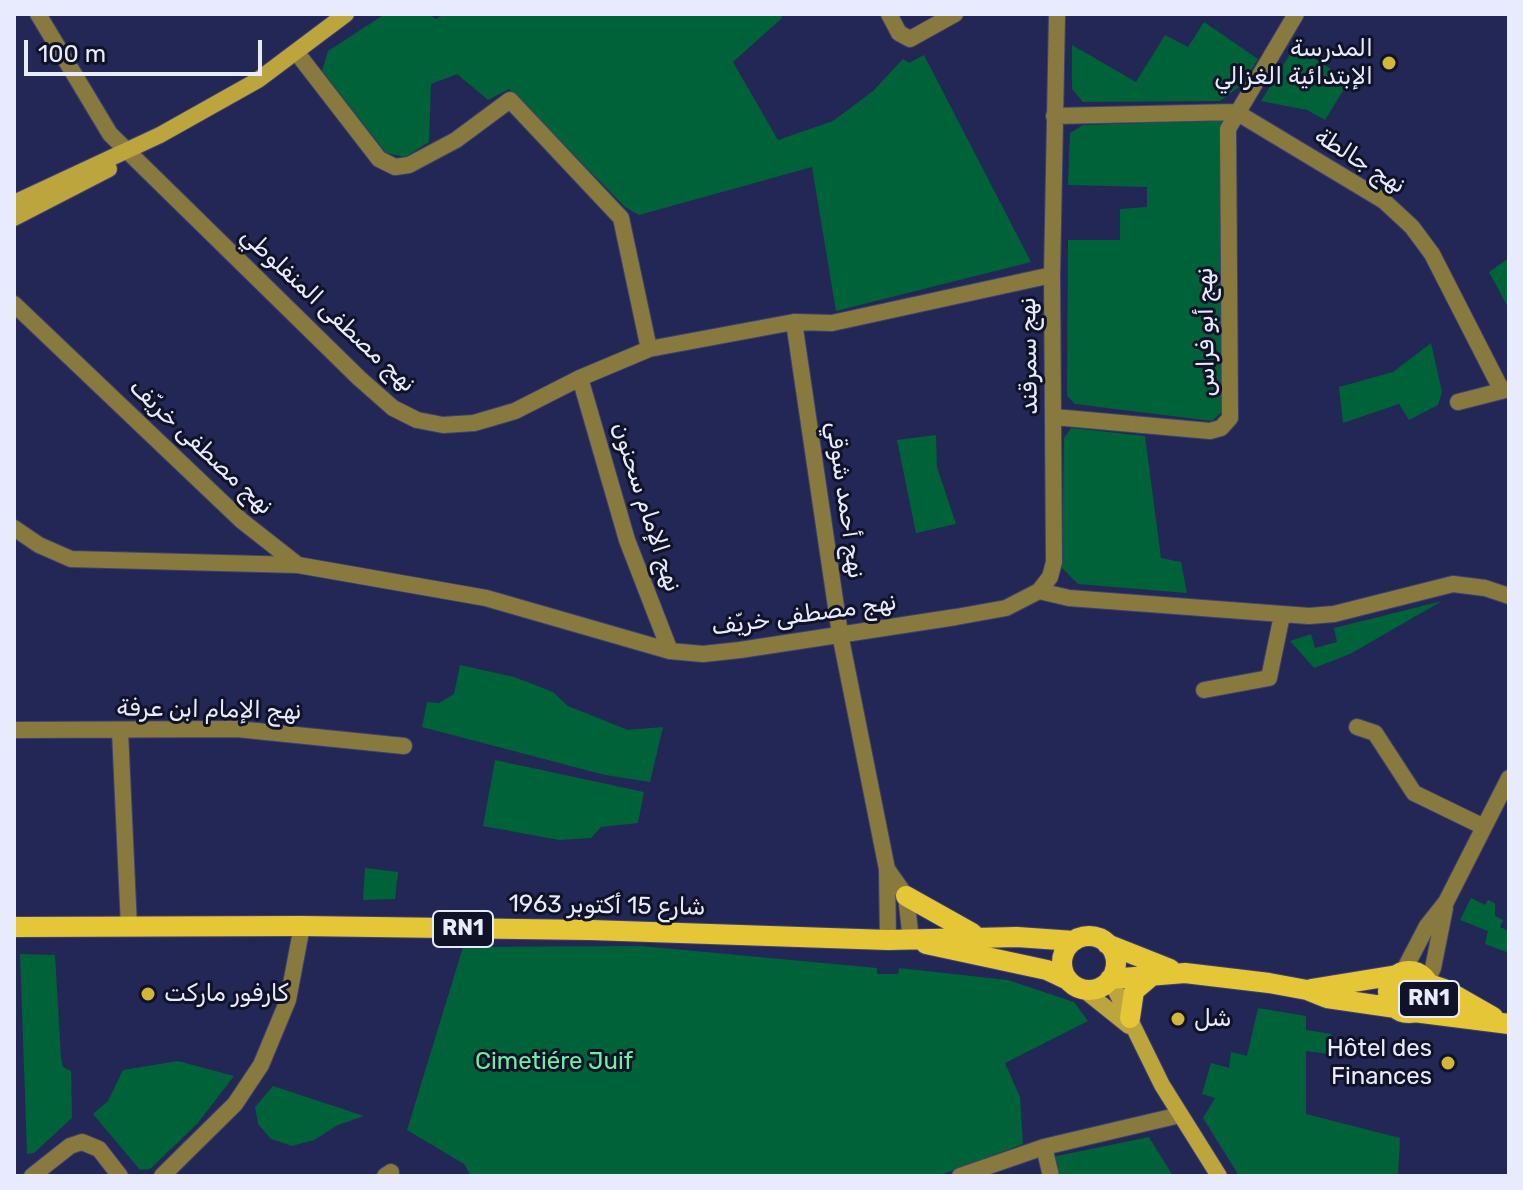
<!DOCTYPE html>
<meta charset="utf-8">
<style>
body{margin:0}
#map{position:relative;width:1523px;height:1190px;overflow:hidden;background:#232755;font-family:Rubik,sans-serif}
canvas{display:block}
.frame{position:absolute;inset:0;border:16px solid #e7ebfd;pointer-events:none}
.scale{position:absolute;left:24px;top:40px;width:238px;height:36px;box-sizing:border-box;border:4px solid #e7ebfd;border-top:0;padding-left:10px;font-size:24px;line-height:28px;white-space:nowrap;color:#e7ebfd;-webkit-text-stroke:6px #101328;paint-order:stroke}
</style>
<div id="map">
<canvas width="1523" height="1190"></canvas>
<div class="frame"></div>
<div class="scale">100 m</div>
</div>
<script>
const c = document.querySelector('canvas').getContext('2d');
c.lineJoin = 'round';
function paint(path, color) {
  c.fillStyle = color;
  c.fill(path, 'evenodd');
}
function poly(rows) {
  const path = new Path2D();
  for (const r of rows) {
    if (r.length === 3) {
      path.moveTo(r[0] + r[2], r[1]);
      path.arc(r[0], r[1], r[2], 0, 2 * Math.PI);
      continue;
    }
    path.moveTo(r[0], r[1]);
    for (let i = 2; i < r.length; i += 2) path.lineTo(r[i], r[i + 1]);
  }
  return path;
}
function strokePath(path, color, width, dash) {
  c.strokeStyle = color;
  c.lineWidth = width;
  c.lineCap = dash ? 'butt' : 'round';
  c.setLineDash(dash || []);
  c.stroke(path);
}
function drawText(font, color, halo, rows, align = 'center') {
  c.font = font + ' Rubik,"Noto Naskh Arabic",sans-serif';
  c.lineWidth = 6;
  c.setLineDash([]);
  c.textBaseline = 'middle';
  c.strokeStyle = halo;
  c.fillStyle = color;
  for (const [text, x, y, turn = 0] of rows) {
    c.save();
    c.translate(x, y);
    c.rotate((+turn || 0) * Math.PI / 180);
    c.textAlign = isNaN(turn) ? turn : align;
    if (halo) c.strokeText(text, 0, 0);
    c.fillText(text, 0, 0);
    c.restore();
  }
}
paint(poly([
 [385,14,429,14,436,19,443,14,780,14,782,18,733,62,778,140,833,121,873,91,903,59,909,63,924,55,1031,262,836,311,812,167,639,215,625,207,509,89,488,100,457,74,431,84,429,142,405,157,386,153,322,71,328,51],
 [1204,22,1258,59,1243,84,1220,101,1083,102,1072,89,1072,45,1136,82,1165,35,1188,47],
 [1295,46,1349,81,1325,120,1307,110,1261,101],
 [1222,120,1225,409,1212,421,1075,404,1067,396,1068,240,1120,240,1120,209,1147,207,1147,187,1068,185,1070,133,1083,125],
 [1509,258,1509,309,1489,272],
 [1431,343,1442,392,1438,405,1409,420,1399,404,1343,423,1339,387,1393,372],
 [1071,428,1145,436,1161,558,1181,562,1187,593,1078,584,1062,568,1064,438],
 [936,435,937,467,956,524,916,533,897,440],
 [1442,601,1350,654,1314,668,1290,641,1311,634,1315,648,1337,642,1334,628],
 [460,665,514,677,553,692,568,706,628,730,663,727,650,782,605,775,422,727,427,702,439,703,454,694],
 [495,760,644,792,638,823,601,827,591,838,559,840,483,826],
 [365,868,398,872,395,899,363,900],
 [1471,898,1485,905,1488,900,1495,903,1495,916,1503,920,1500,927,1509,931,1509,953,1485,944,1488,931,1460,920],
 [641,946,877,968,877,974,898,974,899,968,1008,980,1074,1002,1088,1021,1005,1063,1020,1097,1023,1144,938,1176,471,1176,464,1164,407,1130,463,947],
 [20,954,55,955,61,1058,63,1067,71,1071,72,1118,34,1153,27,1154],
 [1258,1008,1306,1016,1306,1030,1332,1034,1328,1054,1306,1051,1306,1114,1400,1138,1398,1176,1239,1176,1203,1118,1215,1098,1202,1094,1211,1063,1229,1068,1231,1052,1247,1056],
 [178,1061,234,1076,197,1124,150,1169,140,1170,93,1114,108,1101,123,1070],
 [273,1086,364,1116,338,1125,314,1140,292,1146,271,1139,258,1124,255,1107],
 [1149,1137,1173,1176,1057,1176,1052,1157]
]), '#006238');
const minor = poly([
 [38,14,110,134,359,378,393,408,417,420,443,425,474,423,515,411,580,378,649,349,794,322,832,323,1052,275],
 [889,14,899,33,910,39,955,14],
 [297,53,379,159,395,167,409,165,456,140,510,100,621,218,649,349],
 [1236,112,1384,201,1412,227,1432,254,1502,391],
 [1054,116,1236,112],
 [14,304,242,521,298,565,486,598,670,651,703,654,740,650,956,617,1006,608,1039,591,1069,598,1309,616,1334,614,1453,584,1485,588,1509,596],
 [794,322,840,634,887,869,906,896,911,940],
 [580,378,627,540,670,651],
 [1458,402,1509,389],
 [1054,417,1210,431,1221,428,1230,418,1228,129,1296,14],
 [14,528,39,545,71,559,298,565],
 [1039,591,1050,577,1054,562,1052,275,1057,14],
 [1204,690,1269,678,1282,615],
 [1357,727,1375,733,1414,793,1484,827],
 [14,730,237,729,404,746],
 [120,731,129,927],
 [887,869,888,940],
 [1403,972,1427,926,1446,902,1509,778],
 [1427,980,1433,968,1445,908],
 [1044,1147,1051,1176],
 [32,1176,70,1146,82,1142,99,1149,120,1176],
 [162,1176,235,1104,261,1065,288,1000,302,926],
 [385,1176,391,1172],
 [960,1176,1044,1147,1180,1115]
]);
const secondary = poly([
 [14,203,160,135,258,80,346,14],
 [14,218,109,169],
 [1110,979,1162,1085,1219,1176],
 [1084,990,1129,1026]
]);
const primary = poly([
 [906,896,972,933],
 [14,927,302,926,591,930,888,940,1017,937,1074,941],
 [1089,963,27],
 [926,944,1047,970,1068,980],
 [1107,944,1170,969],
 [1409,992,21],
 [1110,979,1185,973,1269,983,1307,990,1327,998,1396,1008],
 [1429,984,1444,989,1493,1017],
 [1311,989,1397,975],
 [1414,1012,1509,1024],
 [1130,1018,1134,991,1154,974]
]);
strokePath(minor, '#3e426d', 18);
strokePath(secondary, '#3e426d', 18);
strokePath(primary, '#3e426d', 22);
strokePath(minor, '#887a3e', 16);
strokePath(secondary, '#bda53d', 16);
strokePath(primary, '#e5c637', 20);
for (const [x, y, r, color] of [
 [1389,63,8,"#d3b635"],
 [148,994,8,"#d3b635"],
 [1178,1019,8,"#d3b635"],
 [1448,1063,8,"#d3b635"]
]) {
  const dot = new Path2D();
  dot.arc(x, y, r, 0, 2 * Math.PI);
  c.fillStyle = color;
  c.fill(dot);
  strokePath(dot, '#101328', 3);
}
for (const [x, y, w] of [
 [463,929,60],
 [1429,999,60]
]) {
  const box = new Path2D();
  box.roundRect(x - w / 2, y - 18, w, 36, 6);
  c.fillStyle = '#101328';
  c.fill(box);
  strokePath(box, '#e7ebfd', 2);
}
drawText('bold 22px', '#e7ebfd', null, [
 ["RN1",463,929],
 ["RN1",1429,999]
]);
drawText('24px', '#e7ebfd', '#101328', [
 ["المدرسة",1373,49],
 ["الإبتدائية الغزالي",1373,77],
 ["كارفور ماركت",164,994,"left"],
 ["شل",1194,1019,"left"],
 ["Hôtel des",1432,1049],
 ["Finances",1432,1077]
], 'right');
drawText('24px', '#e7ebfd', '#101328', [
 ["نهج جالطة",1360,161,32],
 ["نهج مصطفى المنفلوطي",328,310,43],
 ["نهج أبو فراس",1206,332,-91],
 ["نهج سمرقند",1029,356,-91],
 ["نهج مصطفى خريّف",201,447,43],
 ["نهج أحمد شوقي",845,500,82],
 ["نهج الإمام سحنون",646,507,72],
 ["نهج مصطفى خريّف",804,615,-8],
 ["نهج الإمام ابن عرفة",209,710,1],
 ["شارع 15 أكتوبر 1963",607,906,1]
]);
drawText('24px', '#6feda5', '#101328', [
 ["Cimetiére Juif",554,1062]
]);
</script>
